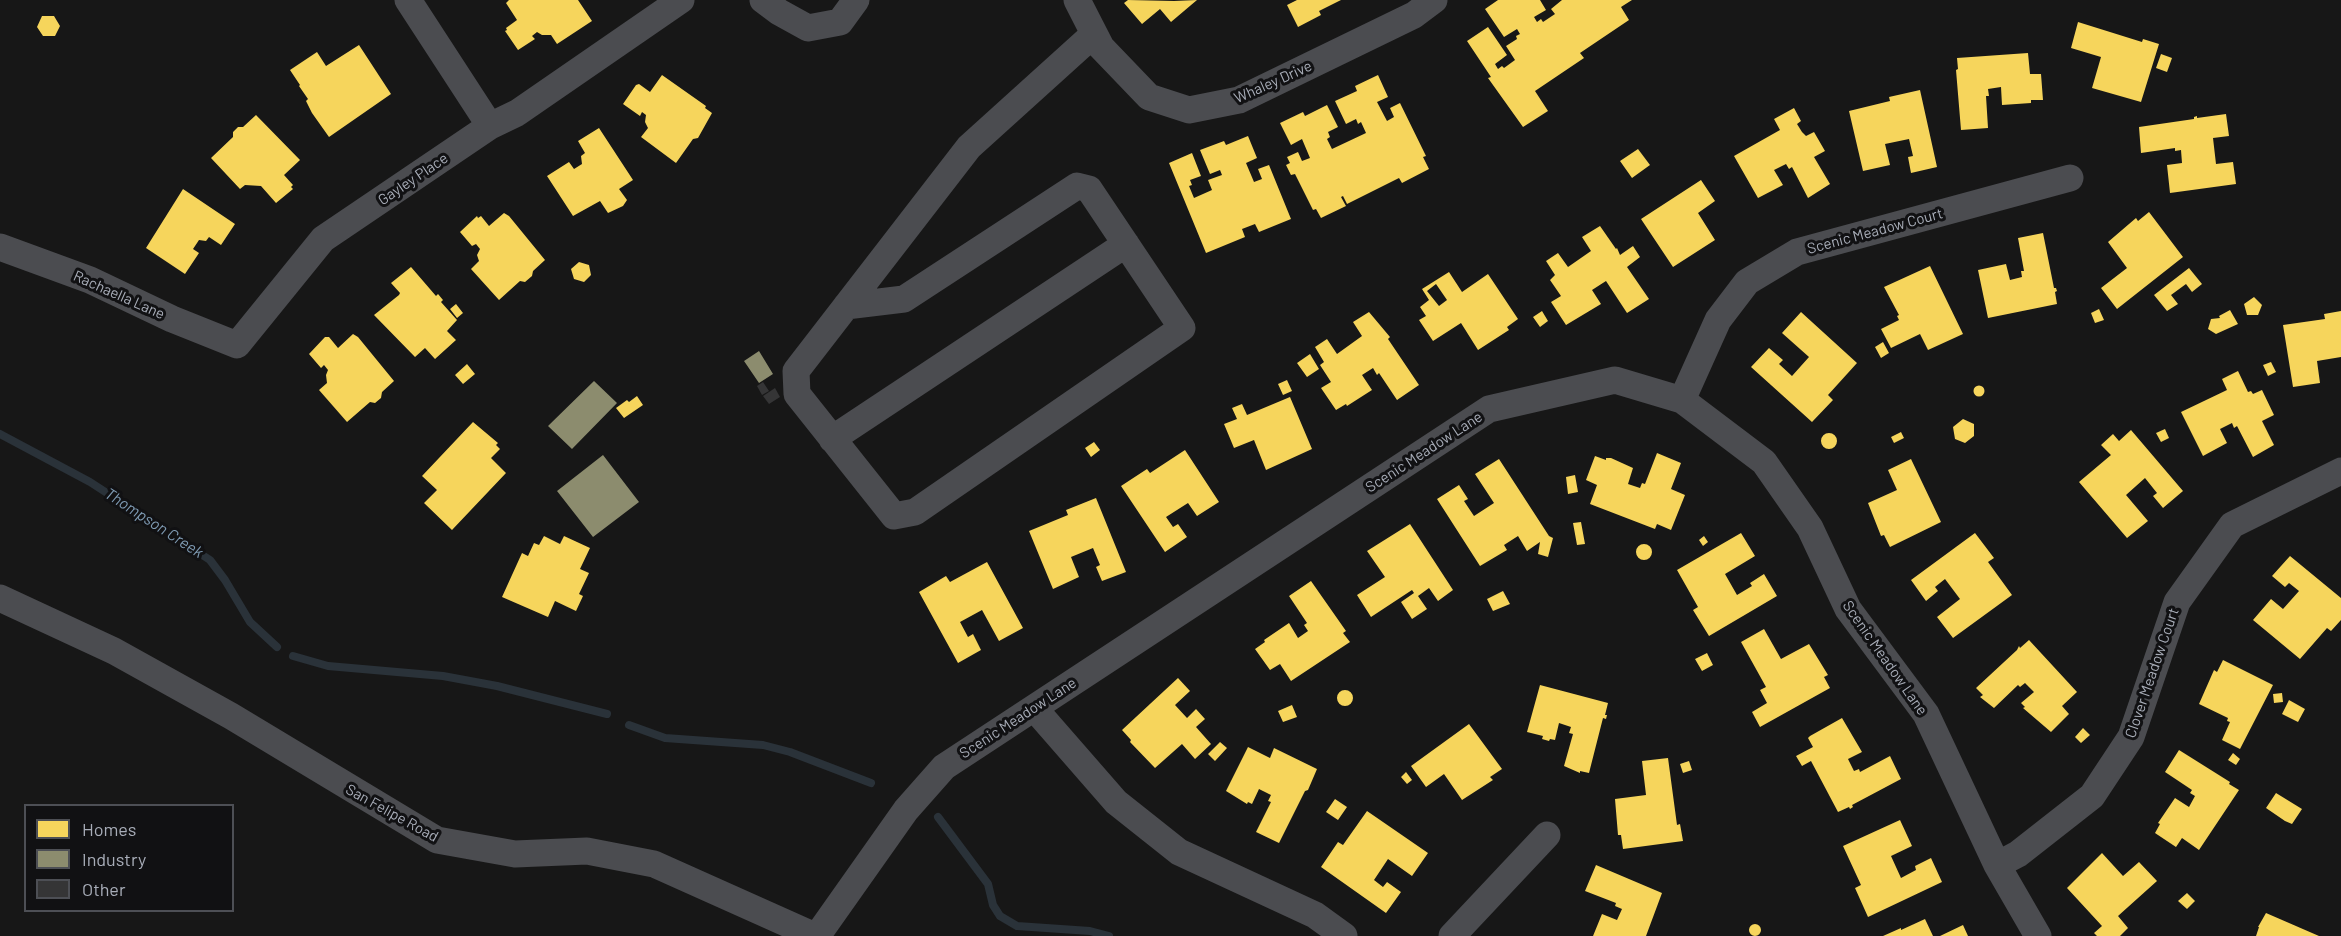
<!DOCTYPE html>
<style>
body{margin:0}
#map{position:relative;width:2341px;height:936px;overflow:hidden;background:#171717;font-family:Barlow,sans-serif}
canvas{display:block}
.legend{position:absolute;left:24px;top:804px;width:210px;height:108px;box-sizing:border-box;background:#111113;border:2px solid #4d4f55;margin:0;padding:8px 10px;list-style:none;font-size:18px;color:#a8adb8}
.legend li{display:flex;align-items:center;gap:12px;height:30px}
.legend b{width:30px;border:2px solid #4d4f55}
</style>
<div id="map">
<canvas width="2341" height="936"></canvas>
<ul class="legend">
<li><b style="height:16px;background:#f6d55c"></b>Homes</li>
<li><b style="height:16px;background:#8c8c6e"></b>Industry</li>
<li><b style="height:16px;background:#353536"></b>Other</li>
</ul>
</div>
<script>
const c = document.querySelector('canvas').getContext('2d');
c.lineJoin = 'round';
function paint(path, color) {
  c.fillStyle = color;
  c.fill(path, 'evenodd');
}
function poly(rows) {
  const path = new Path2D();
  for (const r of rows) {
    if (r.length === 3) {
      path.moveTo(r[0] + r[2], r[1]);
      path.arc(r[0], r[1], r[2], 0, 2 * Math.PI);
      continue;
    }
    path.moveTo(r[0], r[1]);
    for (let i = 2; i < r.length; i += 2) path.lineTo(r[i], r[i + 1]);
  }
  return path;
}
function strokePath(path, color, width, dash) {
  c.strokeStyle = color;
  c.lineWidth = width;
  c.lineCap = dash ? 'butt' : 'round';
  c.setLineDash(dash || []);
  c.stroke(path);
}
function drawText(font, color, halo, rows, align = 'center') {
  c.font = font + ' Barlow,sans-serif';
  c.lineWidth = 6;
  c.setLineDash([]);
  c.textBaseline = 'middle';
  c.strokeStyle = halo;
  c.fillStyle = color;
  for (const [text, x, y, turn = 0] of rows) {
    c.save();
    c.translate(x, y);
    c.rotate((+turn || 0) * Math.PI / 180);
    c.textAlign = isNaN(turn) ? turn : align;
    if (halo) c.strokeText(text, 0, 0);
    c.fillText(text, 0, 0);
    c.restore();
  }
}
paint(poly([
 [509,0,578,0,592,21,557,44,551,35,542,35,537,32,532,36,535,39,518,50,505,31,507,30,506,28,517,20,506,3],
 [1128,0,1174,1,1197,0,1171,22,1160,9,1142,24,1124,3],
 [1297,0,1341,0,1319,11,1321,15,1298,27,1287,5],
 [1498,0,1540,0,1546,10,1534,17,1537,22,1541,19,1543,22,1555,14,1551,9,1562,0,1632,0,1621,7,1629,20,1580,53,1584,58,1535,91,1548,111,1523,127,1488,78,1491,77,1467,41,1488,27,1507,55,1495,64,1498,69,1502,66,1504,68,1515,60,1506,46,1517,39,1516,36,1520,34,1517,29,1504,37,1485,9],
 [42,16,54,16,60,26,55,36,43,36,37,27],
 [2078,22,2142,42,2143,39,2159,44,2141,102,2092,88,2101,57,2071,48],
 [359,45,391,94,329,137,312,113,306,101,308,99,299,86,300,85,290,70,317,52,326,66],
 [2028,53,2030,74,2041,74,2043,100,2031,100,2031,103,2002,105,2001,87,1988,89,1989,96,1986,96,1988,128,1961,130,1956,70,1958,69,1957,58],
 [2161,54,2172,58,2167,72,2156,68],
 [662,75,706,106,705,108,712,113,698,138,693,139,676,163,641,137,648,128,645,122,646,115,642,112,640,116,623,104,636,85,639,84,650,92],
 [1378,75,1388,97,1377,102,1387,121,1394,117,1390,108,1400,103,1426,156,1423,157,1429,169,1402,183,1399,178,1347,204,1343,196,1341,197,1346,206,1321,218,1316,209,1313,210,1295,174,1291,175,1286,165,1290,163,1287,157,1298,152,1302,161,1310,158,1302,139,1291,145,1280,123,1303,112,1305,116,1327,105,1338,127,1328,132,1330,137,1327,139,1332,149,1366,133,1361,122,1358,124,1356,119,1346,124,1335,101,1357,91,1355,86],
 [1920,90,1937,167,1911,173,1908,157,1913,156,1909,139,1885,144,1890,165,1863,171,1849,111,1890,101,1889,97],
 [1794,108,1801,121,1797,124,1802,132,1806,136,1814,132,1825,151,1814,157,1830,184,1808,198,1792,167,1789,169,1786,164,1774,170,1783,185,1758,198,1734,156,1780,130,1774,119],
 [2226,114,2229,136,2213,138,2216,164,2233,162,2236,184,2170,193,2167,165,2182,163,2181,150,2175,151,2175,148,2141,153,2139,127,2194,119,2194,117,2197,116,2197,118],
 [256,115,300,160,284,175,293,185,291,187,293,189,276,203,261,186,245,185,240,189,211,158,233,137,233,132,238,127,243,127],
 [599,128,633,180,619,189,627,200,623,206,608,213,600,201,573,216,547,176,569,162,574,169,582,164,581,156,585,153,578,141],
 [1248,136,1257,158,1246,163,1254,182,1262,179,1258,169,1269,165,1291,219,1259,232,1255,224,1242,229,1245,237,1206,253,1169,163,1192,153,1201,176,1190,180,1192,185,1189,186,1194,198,1212,190,1208,180,1222,175,1220,170,1210,174,1200,150,1224,141,1226,145],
 [1638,149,1650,165,1632,178,1620,161],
 [1701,180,1715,201,1698,213,1715,240,1673,267,1641,219],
 [183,189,235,224,221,245,209,237,206,241,199,240,193,249,199,253,185,274,146,248],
 [2149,212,2183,257,2117,309,2101,288,2127,268,2108,242,2136,218,2138,221],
 [504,213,509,216,545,260,533,271,532,276,525,282,520,281,499,300,471,269,479,261,477,255,480,249,476,244,472,246,460,232,477,216,478,218,481,216,489,226],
 [1600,226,1616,249,1617,248,1620,255,1633,246,1640,257,1627,267,1649,299,1627,313,1606,281,1592,290,1601,304,1566,325,1551,302,1561,296,1550,280,1555,275,1546,261,1558,253,1568,267,1591,251,1582,237],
 [2043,233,2054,288,2056,288,2057,291,2055,292,2057,304,1988,318,1978,270,2006,264,2010,280,2022,277,2021,271,2024,271,2018,238],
 [579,262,589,265,591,275,584,282,574,279,571,269],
 [1930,266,1963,334,1928,350,1920,334,1891,348,1881,329,1899,320,1897,316,1899,315,1884,287],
 [411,267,436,296,438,294,443,300,441,302,457,320,447,331,456,340,435,359,425,348,415,357,374,315,399,295,400,293,391,283],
 [2189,268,2202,284,2192,292,2186,284,2171,295,2178,304,2167,311,2154,295],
 [1449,272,1462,292,1488,274,1518,319,1507,327,1509,330,1478,350,1461,323,1433,341,1419,320,1426,316,1420,307,1429,300,1422,289],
 [1436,284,1447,300,1439,306,1427,291],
 [2254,297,2262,305,2258,315,2247,315,2244,304],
 [456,304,463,313,457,318,450,309],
 [2099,309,2104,320,2095,323,2091,313],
 [2230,310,2238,324,2216,334,2208,329,2211,319,2220,318,2219,316],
 [1542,311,1548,321,1540,327,1533,317],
 [2341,311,2341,357,2317,361,2320,383,2293,387,2283,325,2325,319,2324,314],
 [1369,312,1390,337,1388,339,1419,385,1397,400,1379,373,1377,375,1373,368,1362,375,1372,390,1347,406,1346,404,1336,410,1321,388,1331,382,1320,365,1324,362,1315,347,1327,339,1337,354,1362,336,1353,322],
 [1801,312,1857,363,1828,395,1833,400,1812,422,1751,367,1769,348,1783,360,1779,364,1792,376,1809,357,1782,333],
 [353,334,358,337,394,381,382,392,381,398,375,403,370,402,347,422,319,390,327,383,326,375,328,370,324,365,321,368,309,354,325,337,329,337,338,348],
 [1883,342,1889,353,1881,358,1875,347],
 [1310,354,1319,369,1307,377,1297,363],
 [2271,362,2276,372,2268,376,2263,365],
 [467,364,475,374,463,384,455,375],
 [2238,371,2248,392,2251,391,2253,394,2262,390,2274,415,2262,421,2274,445,2253,457,2237,426,2234,428,2232,423,2220,429,2227,443,2203,456,2181,412,2227,390,2222,379],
 [1287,380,1292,391,1283,395,1278,384],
 [1979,391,5.5],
 [637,396,643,405,624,418,616,408,627,400,629,402],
 [1290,397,1312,449,1266,470,1254,440,1234,448,1224,424,1237,419,1232,408,1242,404,1247,415],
 [1963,419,1974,424,1974,436,1965,443,1955,439,1953,427],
 [473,422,498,443,496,445,500,449,491,458,506,473,452,530,424,503,437,490,422,476],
 [2165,429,2169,438,2161,442,2156,433],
 [2131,430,2183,491,2163,508,2153,496,2157,493,2145,478,2126,495,2148,521,2127,538,2079,482,2111,455,2101,445,2113,434,2119,441],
 [1901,432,1904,438,1894,443,1891,437],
 [1829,441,8],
 [1094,442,1100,450,1091,457,1085,448],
 [1185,450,1219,502,1197,516,1188,503,1166,517,1173,527,1178,524,1187,537,1165,552,1121,486,1147,469,1150,473],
 [1657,453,1681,463,1671,489,1685,495,1671,530,1657,524,1655,529,1590,504,1597,485,1586,480,1595,456,1606,460,1606,458,1611,458,1633,468,1628,484,1640,488,1642,483,1645,484],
 [1499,459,1549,536,1553,538,1548,557,1538,554,1540,542,1527,551,1518,536,1504,545,1507,550,1480,566,1437,499,1459,485,1468,499,1464,501,1474,516,1494,503,1475,474],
 [1911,459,1941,522,1890,547,1884,535,1881,536,1868,503,1897,490,1888,470],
 [1575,475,1578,492,1568,494,1566,477],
 [1096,498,1126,572,1102,581,1096,567,1100,565,1093,548,1071,557,1079,577,1053,589,1029,531,1068,515,1066,510],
 [1581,522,1585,544,1577,545,1573,523],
 [1410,524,1453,590,1438,601,1429,588,1418,596,1427,609,1412,619,1401,602,1414,593,1412,590,1371,617,1357,595,1385,577,1367,551],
 [1741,533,1755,556,1725,574,1737,595,1752,586,1750,583,1764,574,1777,596,1709,636,1693,610,1698,607,1677,570],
 [1975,533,1994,558,1988,562,2012,595,1953,638,1937,617,1960,599,1945,579,1935,587,1938,591,1926,601,1911,580],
 [544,536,560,544,564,536,590,548,580,569,589,573,579,594,583,596,576,611,555,601,548,617,502,597,522,553,528,556,534,543,539,545],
 [1704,536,1708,542,1703,546,1699,540],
 [1644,552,8],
 [2290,556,2341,598,2341,620,2331,631,2327,628,2300,659,2253,620,2271,599,2283,609,2299,591,2289,583,2285,587,2272,576],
 [987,562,1023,628,999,641,982,610,960,622,968,637,973,634,981,650,958,663,919,592,946,576,950,582],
 [1311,581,1346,631,1343,633,1350,642,1291,681,1280,664,1270,670,1255,649,1265,642,1264,640,1289,623,1298,638,1308,631,1304,625,1307,623,1289,596],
 [1503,591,1510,604,1493,611,1487,599],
 [1764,629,1781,659,1809,644,1828,675,1824,677,1830,688,1760,727,1752,712,1767,703,1760,690,1766,687,1741,642],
 [2029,640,2077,692,2062,706,2069,714,2051,732,2023,708,2025,707,2021,703,2034,692,2025,683,2020,687,2018,685,1994,708,1980,697,1983,695,1976,688,2017,650,2019,646,2020,648],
 [1707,653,1713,665,1702,671,1695,659],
 [2223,660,2273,685,2240,749,2222,740,2230,722,2227,721,2228,718,2199,704,2214,670,2217,672],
 [1178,678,1190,691,1175,705,1187,718,1196,709,1205,719,1196,727,1211,744,1195,759,1182,744,1155,768,1130,742,1131,740,1122,730],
 [1540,685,1608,703,1605,715,1607,715,1606,719,1603,718,1589,773,1580,771,1580,773,1564,766,1573,734,1569,733,1571,727,1559,723,1555,740,1550,739,1549,741,1542,739,1543,736,1527,732],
 [1345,698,8],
 [2282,693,2283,702,2274,703,2273,694],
 [2289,700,2305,709,2298,722,2282,714],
 [1292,705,1297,717,1283,722,1278,711],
 [1842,718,1862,752,1848,759,1854,771,1859,769,1860,772,1890,756,1901,779,1852,805,1853,807,1850,809,1849,807,1838,812,1811,761,1802,766,1796,756,1813,747,1808,738,1810,736],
 [1469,724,1502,769,1490,777,1493,780,1462,800,1444,774,1426,787,1411,766],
 [2083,728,2090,735,2081,743,2075,737],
 [1220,742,1227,748,1215,761,1208,754],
 [1248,747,1270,758,1274,748,1317,769,1308,790,1305,791,1279,843,1256,832,1271,802,1268,801,1271,795,1259,789,1252,804,1248,802,1247,804,1226,791],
 [2179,750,2230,782,2229,784,2239,790,2199,850,2182,838,2176,847,2155,833,2160,824,2158,823,2175,798,2189,807,2195,796,2190,793,2192,790,2165,772],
 [2233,753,2240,759,2236,765,2228,760],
 [1668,758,1677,825,1680,824,1683,841,1623,849,1621,835,1618,835,1615,799,1646,795,1642,761],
 [1689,761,1692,770,1683,773,1680,764],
 [1406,772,1412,780,1407,784,1401,777],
 [2276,793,2302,809,2292,824,2285,821,2266,808],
 [1335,799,1347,807,1338,820,1326,812],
 [1367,811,1428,853,1412,876,1388,859,1374,880,1383,887,1387,882,1401,892,1386,913,1321,867,1338,842,1343,845],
 [1900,820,1912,846,1891,856,1901,878,1916,870,1915,866,1931,858,1942,882,1868,917,1855,888,1861,885,1843,846],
 [2102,853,2123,876,2139,862,2157,881,2118,916,2128,928,2120,936,2097,936,2094,933,2102,926,2067,888],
 [1596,865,1662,893,1646,936,1593,936,1602,914,1617,920,1622,909,1615,906,1616,903,1585,891],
 [2187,893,2195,901,2187,909,2178,901],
 [2266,913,2319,936,2256,936,2259,927,2258,927],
 [1925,919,1933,936,1883,936,1901,928,1901,930],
 [1755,930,6],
 [1963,925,1968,936,1940,936]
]), '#f6d55c');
paint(poly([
 [759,351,773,374,759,383,744,361],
 [594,381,617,403,572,449,548,426],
 [603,455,639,502,593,537,557,491]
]), '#8c8c6e');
strokePath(poly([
 [0,434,90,482,210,560,225,580,250,622,277,647],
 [293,656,328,666,443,676,497,686,607,714],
 [629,725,665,738,763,745,790,752,871,783],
 [938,817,988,884,993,905,1000,916,1017,926,1090,931,1109,936]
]), '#2a3239', 8);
paint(poly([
 [763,382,769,391,762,395,757,386],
 [775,388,780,397,769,404,763,396]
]), '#353536');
strokePath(poly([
 [763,0,779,12,808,28,840,22,856,0],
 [1077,0,1101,47,1149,97,1189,110,1239,100,1414,15,1434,0],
 [490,126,517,113,681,0],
 [0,247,90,280,172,319,237,345,323,239,490,126,408,0],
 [846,306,904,299,1077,186,1089,189,1182,328,915,512,894,516,797,394,796,371,969,147,1094,34],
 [1682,400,1718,320,1747,282,1797,252,2070,178],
 [832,439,1126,244],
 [0,598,114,651,231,716,437,840,515,854,587,851,654,864,815,936],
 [1034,708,1116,802,1179,852,1315,915,1344,936],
 [1997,865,2018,854,2092,796,2131,737,2177,602,2232,525,2341,471],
 [817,936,906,810,944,767,1489,409,1615,380,1682,400,1764,462,1810,528,1848,609,1926,714,1997,865,2038,936],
 [1452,936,1547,835]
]), '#4b4c50', 27);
drawText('15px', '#a8adb8', '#111113', [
 ["Whaley Drive",1273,82,-24],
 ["Gayley Place",413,179,-34],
 ["Scenic Meadow Court",1875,231,-15],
 ["Rachaella Lane",119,295,24],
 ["Scenic Meadow Lane",1424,452,-33],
 ["Scenic Meadow Lane",1885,658,55],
 ["Clover Meadow Court",2152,673,-71],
 ["Scenic Meadow Lane",1018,718,-33],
 ["San Felipe Road",392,813,29]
]);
drawText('italic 16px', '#7f9bb3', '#111113', [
 ["Thompson Creek",154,523,33]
]);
</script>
